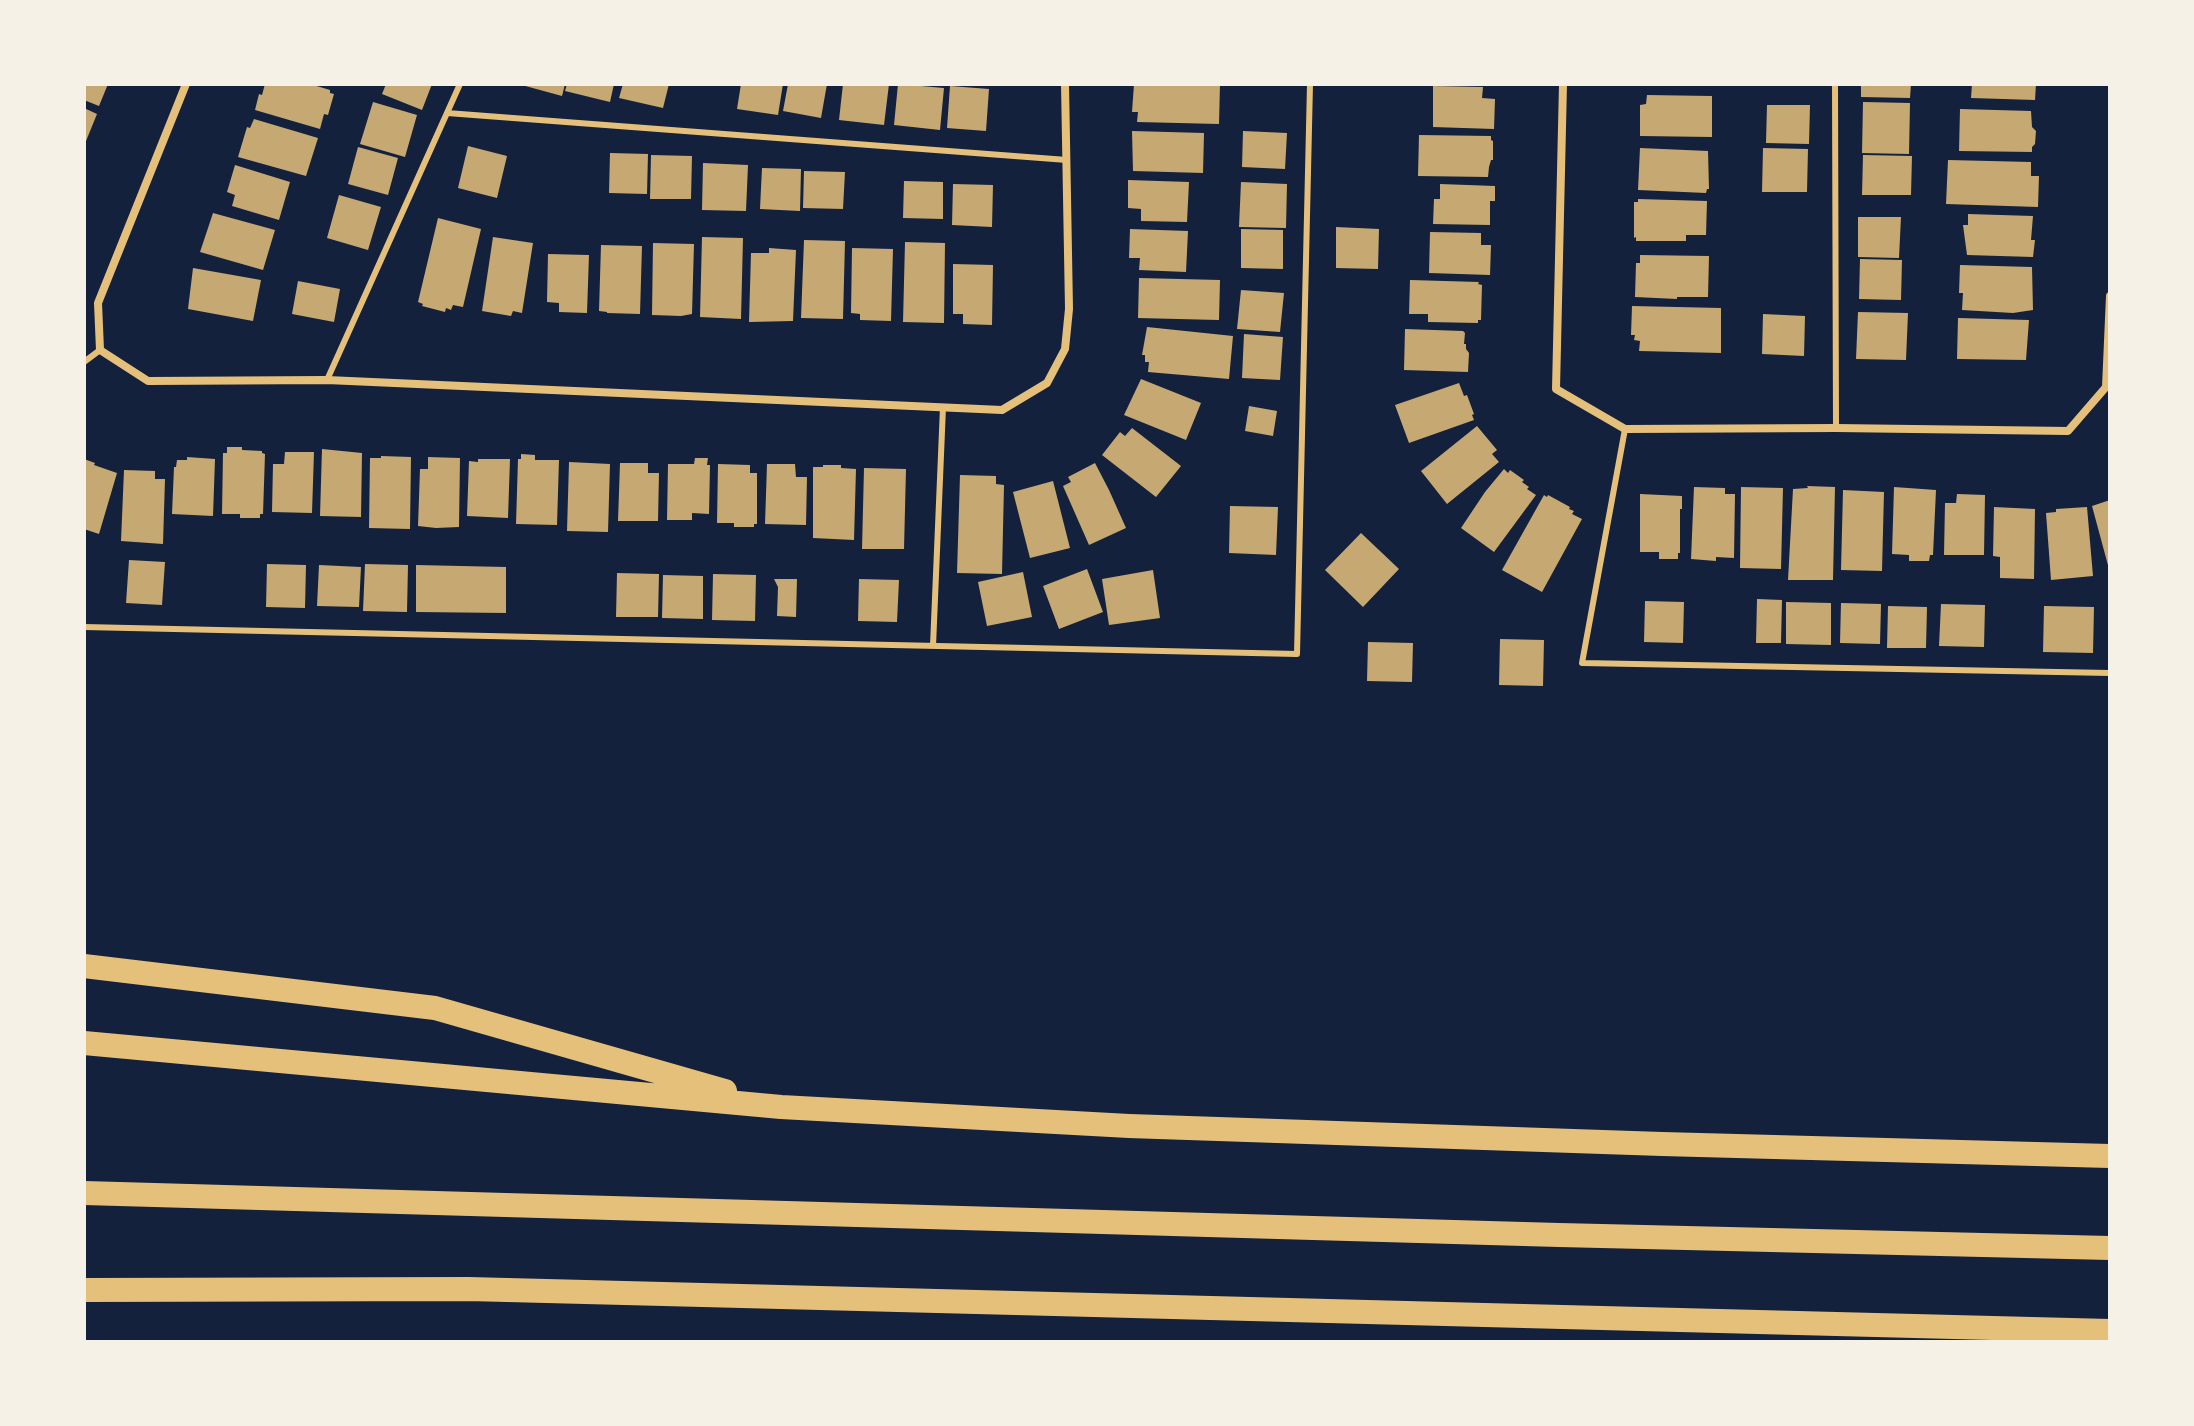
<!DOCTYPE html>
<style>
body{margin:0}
#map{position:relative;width:2194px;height:1426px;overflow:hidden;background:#14213d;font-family:"Exo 2",sans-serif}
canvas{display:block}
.frame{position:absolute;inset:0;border:86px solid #f6f1e7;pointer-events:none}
</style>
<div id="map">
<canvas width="2194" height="1426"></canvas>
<div class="frame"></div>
</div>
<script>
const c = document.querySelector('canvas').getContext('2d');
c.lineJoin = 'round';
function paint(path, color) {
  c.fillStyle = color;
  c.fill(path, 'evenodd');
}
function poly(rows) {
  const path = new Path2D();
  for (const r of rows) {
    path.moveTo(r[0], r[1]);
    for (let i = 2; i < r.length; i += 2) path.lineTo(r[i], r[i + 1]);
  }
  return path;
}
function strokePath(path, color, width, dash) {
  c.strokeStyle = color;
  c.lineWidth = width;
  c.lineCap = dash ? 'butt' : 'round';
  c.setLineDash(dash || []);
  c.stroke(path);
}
paint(poly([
 [84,84,108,84,99,106,84,100],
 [265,84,310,84,330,90,330,93,334,94,328,115,324,114,320,129,255,110,259,94,262,95],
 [386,84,432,84,422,110,382,94],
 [518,84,565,84,562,96],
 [567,84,614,84,610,102,565,91],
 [623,84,669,84,663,108,619,98],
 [741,84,783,84,778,115,737,109],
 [788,84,827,84,821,118,783,111],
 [843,84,889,84,884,125,839,120],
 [898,84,944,88,940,130,894,125],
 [1134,84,1220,84,1219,124,1137,122,1138,112,1132,112],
 [1861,84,1911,84,1910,98,1861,97],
 [1972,84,2036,84,2035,100,1971,98],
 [950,86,989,89,986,131,947,128],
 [1433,86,1483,87,1482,98,1495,99,1494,129,1433,127],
 [1647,95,1712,96,1712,137,1640,136,1640,105,1646,104],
 [373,102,417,115,405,157,360,144],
 [1863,102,1910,103,1909,154,1862,153],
 [1767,105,1810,105,1809,144,1766,143],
 [84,108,97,114,84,146],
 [1960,109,2031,111,2032,127,2036,131,2035,144,2032,147,2032,152,1959,151],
 [254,119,318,138,306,176,238,157,247,127,250,128],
 [1132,131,1204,133,1203,173,1133,171],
 [1243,131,1287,133,1285,169,1242,167],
 [1419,135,1491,136,1491,140,1493,141,1493,160,1491,160,1489,167,1488,177,1418,176],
 [468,146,507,156,497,198,458,188],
 [358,147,398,158,388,195,348,184],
 [1640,148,1708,151,1709,189,1707,189,1706,193,1638,190],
 [1763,148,1808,149,1807,192,1762,192],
 [610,153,648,154,647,194,609,193],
 [651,155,692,156,691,199,650,199],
 [1863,155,1912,156,1911,195,1862,195],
 [1948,160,2031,162,2031,176,2039,176,2038,207,1946,204],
 [703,163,748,165,746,211,702,210],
 [235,165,290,182,279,220,232,206,235,195,227,192],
 [762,168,801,169,800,211,760,209],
 [804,171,845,172,843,209,803,208],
 [1128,180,1189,182,1187,222,1141,221,1141,209,1128,208],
 [904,181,943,182,943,219,903,218],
 [1241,182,1287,184,1286,228,1239,227],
 [953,184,993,185,992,227,952,225],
 [1440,184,1495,186,1495,201,1490,201,1490,225,1433,224,1434,199,1440,199],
 [339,195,381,207,368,250,327,238],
 [1638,199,1707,201,1706,235,1686,235,1686,241,1636,241,1636,237,1634,238,1634,202,1638,202],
 [213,213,275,230,263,270,200,252],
 [1968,214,2033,216,2031,240,2035,240,2033,257,1967,255,1963,225,1968,225],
 [1858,217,1901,217,1899,258,1858,257],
 [438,218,481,229,463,307,453,305,451,310,446,308,445,312,422,306,423,304,418,302],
 [1336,227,1379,229,1378,269,1336,268],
 [1130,229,1188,231,1186,272,1139,270,1140,258,1129,258],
 [1241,229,1283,230,1283,269,1241,268],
 [1430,232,1481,233,1481,245,1491,245,1490,275,1429,273],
 [493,237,533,243,522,313,513,311,511,316,482,311],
 [702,237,743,238,741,319,700,317],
 [804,240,845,241,843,319,801,318],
 [905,242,945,243,944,323,903,322],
 [653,243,694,244,692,314,681,316,652,315],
 [601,245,642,246,640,314,607,313,607,312,599,311],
 [769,248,796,250,793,321,749,322,751,253,769,253],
 [852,248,893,249,891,321,860,320,860,314,851,313],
 [548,254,589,255,587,313,559,312,559,303,547,302],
 [1640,255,1709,256,1708,297,1677,297,1677,299,1635,297,1636,263,1640,263],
 [1860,259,1902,260,1901,300,1859,299],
 [953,264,993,265,992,325,963,324,963,314,953,314],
 [1960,265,2032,267,2033,310,2013,313,1962,310,1963,293,1959,293],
 [193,268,261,280,253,321,188,309],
 [1139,278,1220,280,1219,320,1138,318],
 [1410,280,1479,282,1478,284,1482,285,1481,320,1478,320,1478,323,1428,322,1428,314,1409,314],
 [298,281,340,289,334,322,292,314],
 [1241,290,1284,293,1280,332,1237,329],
 [1632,306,1721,308,1721,353,1639,351,1640,341,1634,340,1635,335,1631,335],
 [1858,312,1908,313,1906,360,1856,359],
 [1763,314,1805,316,1804,356,1762,354],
 [1958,318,2029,320,2026,360,1957,359],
 [1147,327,1233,336,1229,379,1148,372,1149,362,1145,362,1145,355,1142,355],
 [1405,329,1463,331,1465,333,1464,344,1466,344,1466,349,1469,353,1468,372,1404,370],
 [1244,334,1283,337,1280,380,1242,378],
 [1141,379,1201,403,1186,440,1124,415],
 [1459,383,1464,396,1467,395,1474,414,1472,415,1474,420,1409,443,1395,405],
 [1249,406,1277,411,1273,436,1245,431],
 [1477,426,1497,450,1492,454,1499,462,1447,504,1421,471],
 [1132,428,1181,466,1156,497,1102,455,1120,432,1125,436],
 [227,447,242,447,242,450,262,451,262,453,265,454,263,514,260,514,260,518,240,518,240,514,222,514,223,453,227,453],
 [322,449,362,453,361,517,320,516],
 [285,452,314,452,312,513,272,512,273,464,284,464],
 [521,454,535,455,535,460,559,460,557,525,516,524,518,459,521,459],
 [381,456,411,457,410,529,369,528,370,458,381,458],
 [187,457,215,459,213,516,172,514,174,467,176,467,177,460,187,460],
 [428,457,460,458,459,527,436,528,418,526,420,469,428,469],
 [695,458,708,458,707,465,710,465,709,514,692,513,692,520,667,520,668,464,694,464],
 [84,459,95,463,94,465,117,473,99,534,84,529],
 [478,459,510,459,508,518,467,516,469,461,478,462],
 [569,462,610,464,608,532,567,531],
 [620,463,648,463,648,473,659,473,658,521,618,521],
 [1095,463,1109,490,1126,528,1089,545,1063,486,1071,482,1068,477],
 [718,464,750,465,750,473,757,473,757,524,754,524,754,527,734,527,734,523,717,523],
 [767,464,795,464,796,477,807,477,806,525,765,524],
 [823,465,841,465,841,468,856,469,854,540,813,538,813,467,823,467],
 [864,468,906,469,904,549,862,549],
 [1504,469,1508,473,1510,470,1524,480,1522,482,1529,487,1527,489,1536,495,1494,552,1461,528,1485,492],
 [124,470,155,471,155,479,165,479,163,544,121,541],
 [960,475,996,476,996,484,1004,485,1002,574,957,573],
 [1053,481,1070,548,1030,558,1013,492],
 [1807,486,1835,487,1833,580,1788,580,1793,489,1808,488],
 [1694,487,1725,488,1725,494,1735,494,1734,558,1716,557,1716,561,1691,559],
 [1741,487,1783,488,1781,569,1740,568],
 [1894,487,1936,490,1933,555,1930,555,1929,561,1909,561,1909,555,1892,554],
 [1843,490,1884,492,1882,571,1841,570],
 [1640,494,1682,496,1682,509,1680,509,1680,553,1678,553,1678,559,1659,559,1659,552,1640,552],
 [1957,494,1985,495,1984,555,1944,555,1945,503,1956,503],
 [1544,495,1547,497,1548,495,1570,507,1569,509,1574,511,1572,514,1582,519,1542,592,1502,570],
 [2110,500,2110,569,2109,569,2092,506],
 [1230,506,1278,507,1276,555,1229,553],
 [1994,507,2035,509,2034,579,2000,578,2000,557,1993,556],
 [2087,507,2093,576,2051,580,2046,513,2056,512,2056,509],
 [1361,533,1399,569,1363,607,1325,570],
 [129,560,165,562,162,605,126,603],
 [267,564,306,565,305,608,266,607],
 [365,564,408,565,407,612,363,611],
 [319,565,361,567,359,607,317,606],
 [416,565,506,567,506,613,416,612],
 [1087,569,1103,612,1059,629,1043,586],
 [1153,570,1160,618,1109,625,1102,579],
 [1023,572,1032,617,987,626,978,582],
 [617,573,659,574,658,617,616,617],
 [713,574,756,575,755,621,712,620],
 [663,575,703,576,703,619,662,618],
 [774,579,797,579,796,617,777,616,778,587],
 [859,579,899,580,897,622,858,621],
 [1757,599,1782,600,1781,643,1756,643],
 [1645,601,1684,602,1683,643,1644,642],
 [1786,602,1831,603,1831,645,1786,644],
 [1841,603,1881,604,1880,644,1840,643],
 [1941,604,1985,605,1984,647,1939,646],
 [1888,606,1927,607,1926,648,1887,648],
 [2044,606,2094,607,2093,653,2043,652],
 [1500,639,1544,640,1543,686,1499,685],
 [1368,642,1413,643,1412,682,1367,681]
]), '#c6a872');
strokePath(poly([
 [1835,84,1836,428],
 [447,113,1067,160],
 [84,362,100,350],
 [327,380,460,84],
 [1625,429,1582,663,2110,673],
 [84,627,1297,654,1310,84],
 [933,646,943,407]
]), '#e5c07b', 6);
strokePath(poly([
 [186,84,98,303,100,350,148,381,327,380,1002,410,1047,383,1065,349,1069,309,1065,84],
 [1563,84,1556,389,1625,429,1836,428,2068,431,2106,387,2110,296]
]), '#e5c07b', 8);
strokePath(poly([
 [84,966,435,1008,725,1091],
 [84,1043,781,1107,1129,1126,1662,1144,2110,1156],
 [84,1193,1559,1235,2110,1248],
 [84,1290,468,1289,2110,1331]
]), '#e5c07b', 24);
</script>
